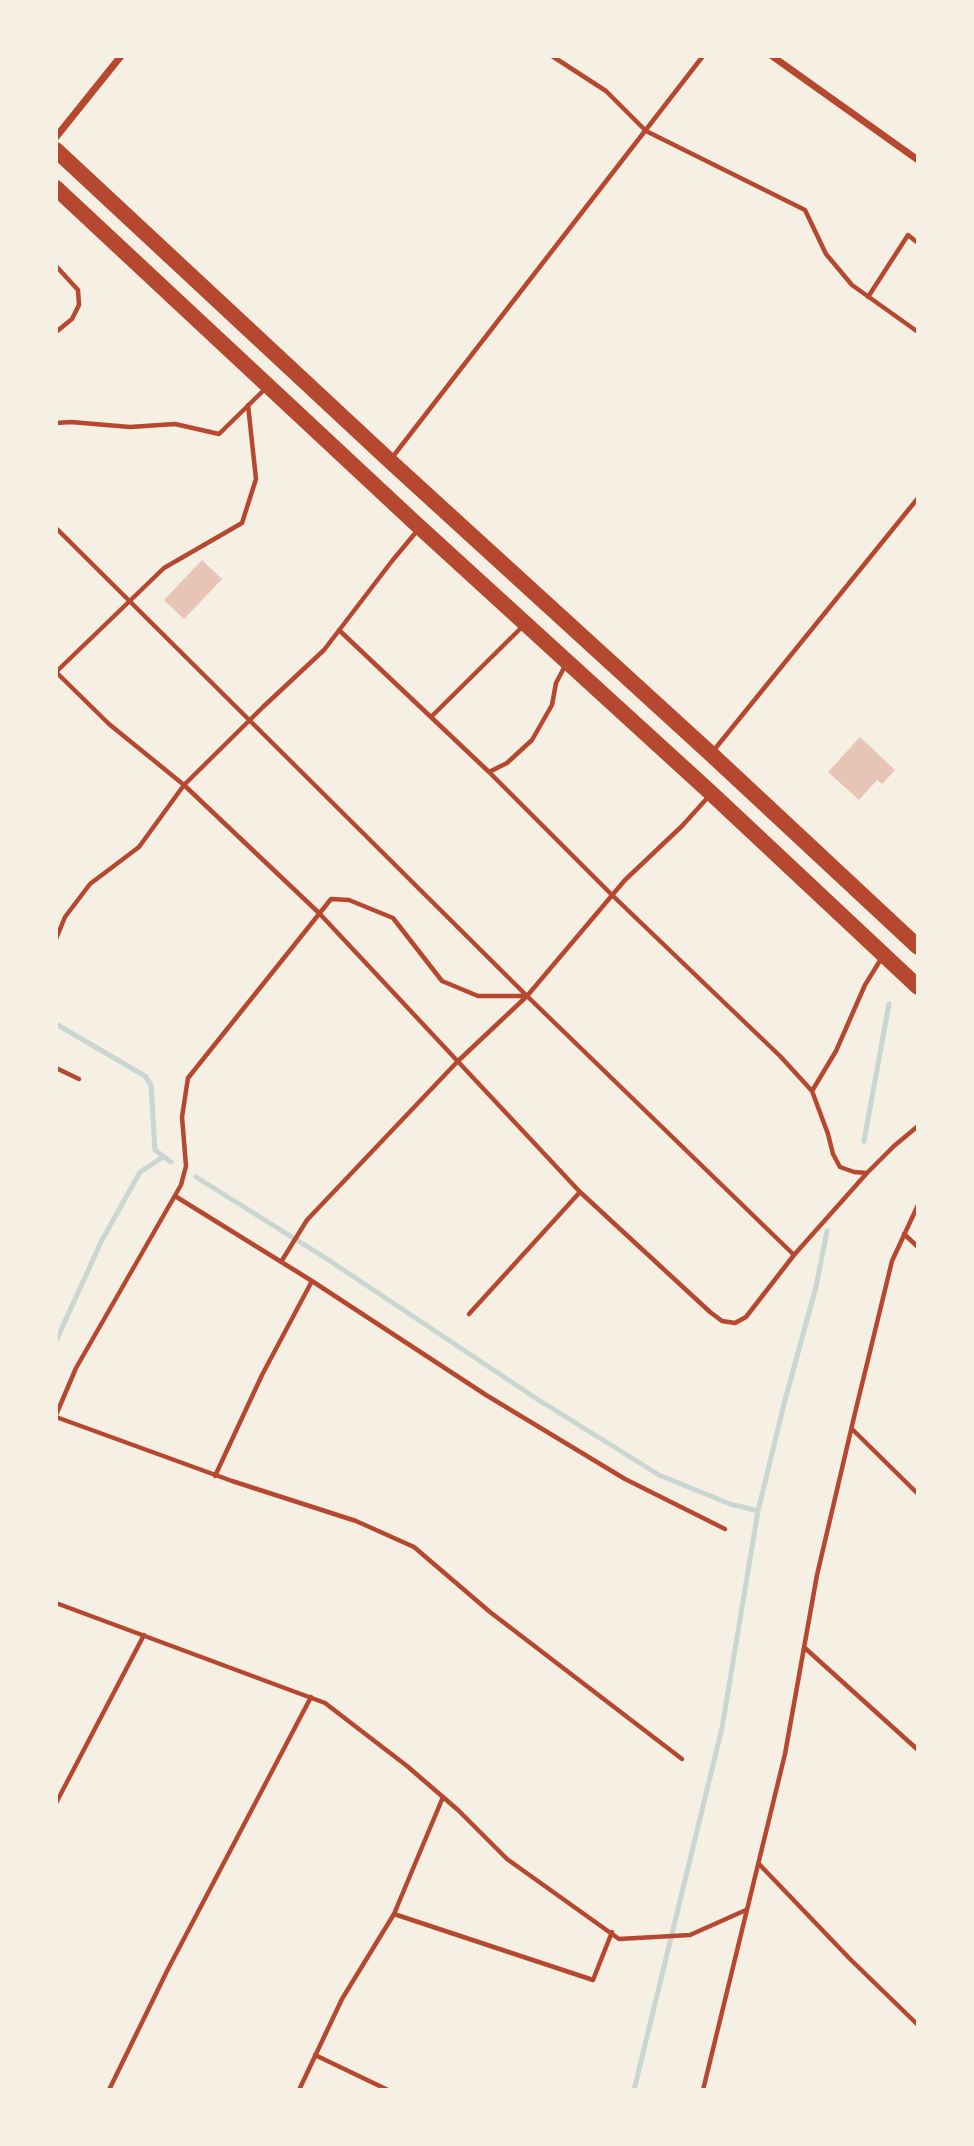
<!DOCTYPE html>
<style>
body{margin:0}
#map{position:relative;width:974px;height:2146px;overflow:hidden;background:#f6efe4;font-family:"Work Sans",sans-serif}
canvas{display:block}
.frame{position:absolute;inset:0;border:58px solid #f6efe4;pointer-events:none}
</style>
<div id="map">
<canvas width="974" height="2146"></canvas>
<div class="frame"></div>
</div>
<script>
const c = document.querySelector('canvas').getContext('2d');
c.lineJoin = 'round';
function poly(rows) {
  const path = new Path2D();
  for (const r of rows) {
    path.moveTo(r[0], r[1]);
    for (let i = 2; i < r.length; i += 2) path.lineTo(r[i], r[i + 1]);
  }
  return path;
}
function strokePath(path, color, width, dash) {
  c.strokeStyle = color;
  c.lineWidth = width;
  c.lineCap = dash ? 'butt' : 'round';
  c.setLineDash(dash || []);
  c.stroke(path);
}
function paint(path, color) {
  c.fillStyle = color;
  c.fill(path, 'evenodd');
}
strokePath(poly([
 [56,1024,145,1076,151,1085,155,1150,171,1162],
 [864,1141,889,1004],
 [196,1177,327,1259,537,1399,659,1475,730,1504,758,1511],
 [56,1341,101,1242,140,1172,163,1157],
 [634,2090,722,1728,758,1511,785,1400,816,1287,827,1231]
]), '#c9d6d2', 5);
paint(poly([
 [202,560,222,579,184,619,164,600],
 [860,737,895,770,882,784,877,780,859,800,828,772]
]), '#e6c5b7');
strokePath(poly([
 [552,56,606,91,646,131,805,210,826,254,852,285,918,332],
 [56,266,78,290,79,305,72,319,56,332],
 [868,297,908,235,918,243],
 [248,405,256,479,242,523,164,568,56,672,109,724,184,785,319,913,580,1192],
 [56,423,71,422,130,427,175,424,219,434,266,388],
 [391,459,703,56],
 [56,528,527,996,794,1255],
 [339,630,489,772,612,895,780,1056,812,1091,828,1134,833,1154,840,1167,854,1172,867,1173,894,1146,918,1126],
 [431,717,522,627],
 [714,750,918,498],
 [489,772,507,763,532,740,552,705,556,683,566,664],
 [56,939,65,917,90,884,139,847,184,785,263,707,324,650,392,561,417,531],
 [56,1068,79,1079],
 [812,1091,836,1051,865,985,881,959],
 [175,1196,312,1281,486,1395,625,1479,725,1529],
 [904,1234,918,1247],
 [281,1262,307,1220,458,1061,526,997],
 [469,1314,580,1192,710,1312,722,1321,735,1323,746,1317,794,1255,867,1173],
 [56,1415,76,1368,181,1185,186,1166,182,1117,188,1078,331,899,349,900,393,918,442,981,478,996,527,996,625,880,682,826,710,795],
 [56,1417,232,1481,356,1521,414,1547,490,1612,682,1759],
 [852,1429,918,1494],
 [215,1476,262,1375,312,1281],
 [56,1603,325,1703,407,1766,458,1810,507,1859,619,1939,690,1935,746,1910],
 [805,1648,918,1750],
 [56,1803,144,1635],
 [759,1864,850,1959,918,2025],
 [394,1914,593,1980,612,1932],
 [315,2055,388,2090],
 [109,2090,168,1969,311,1697],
 [299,2090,342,1999,394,1914,443,1797],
 [703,2090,785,1754,817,1575,855,1413,892,1261,918,1205]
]), '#b5482f', 4.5);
strokePath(poly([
 [772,56,918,160],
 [56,137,121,56]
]), '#b5482f', 7);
strokePath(poly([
 [56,150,390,461,711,754,918,947],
 [56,188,414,522,711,793,918,987]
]), '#b5482f', 16);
</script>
